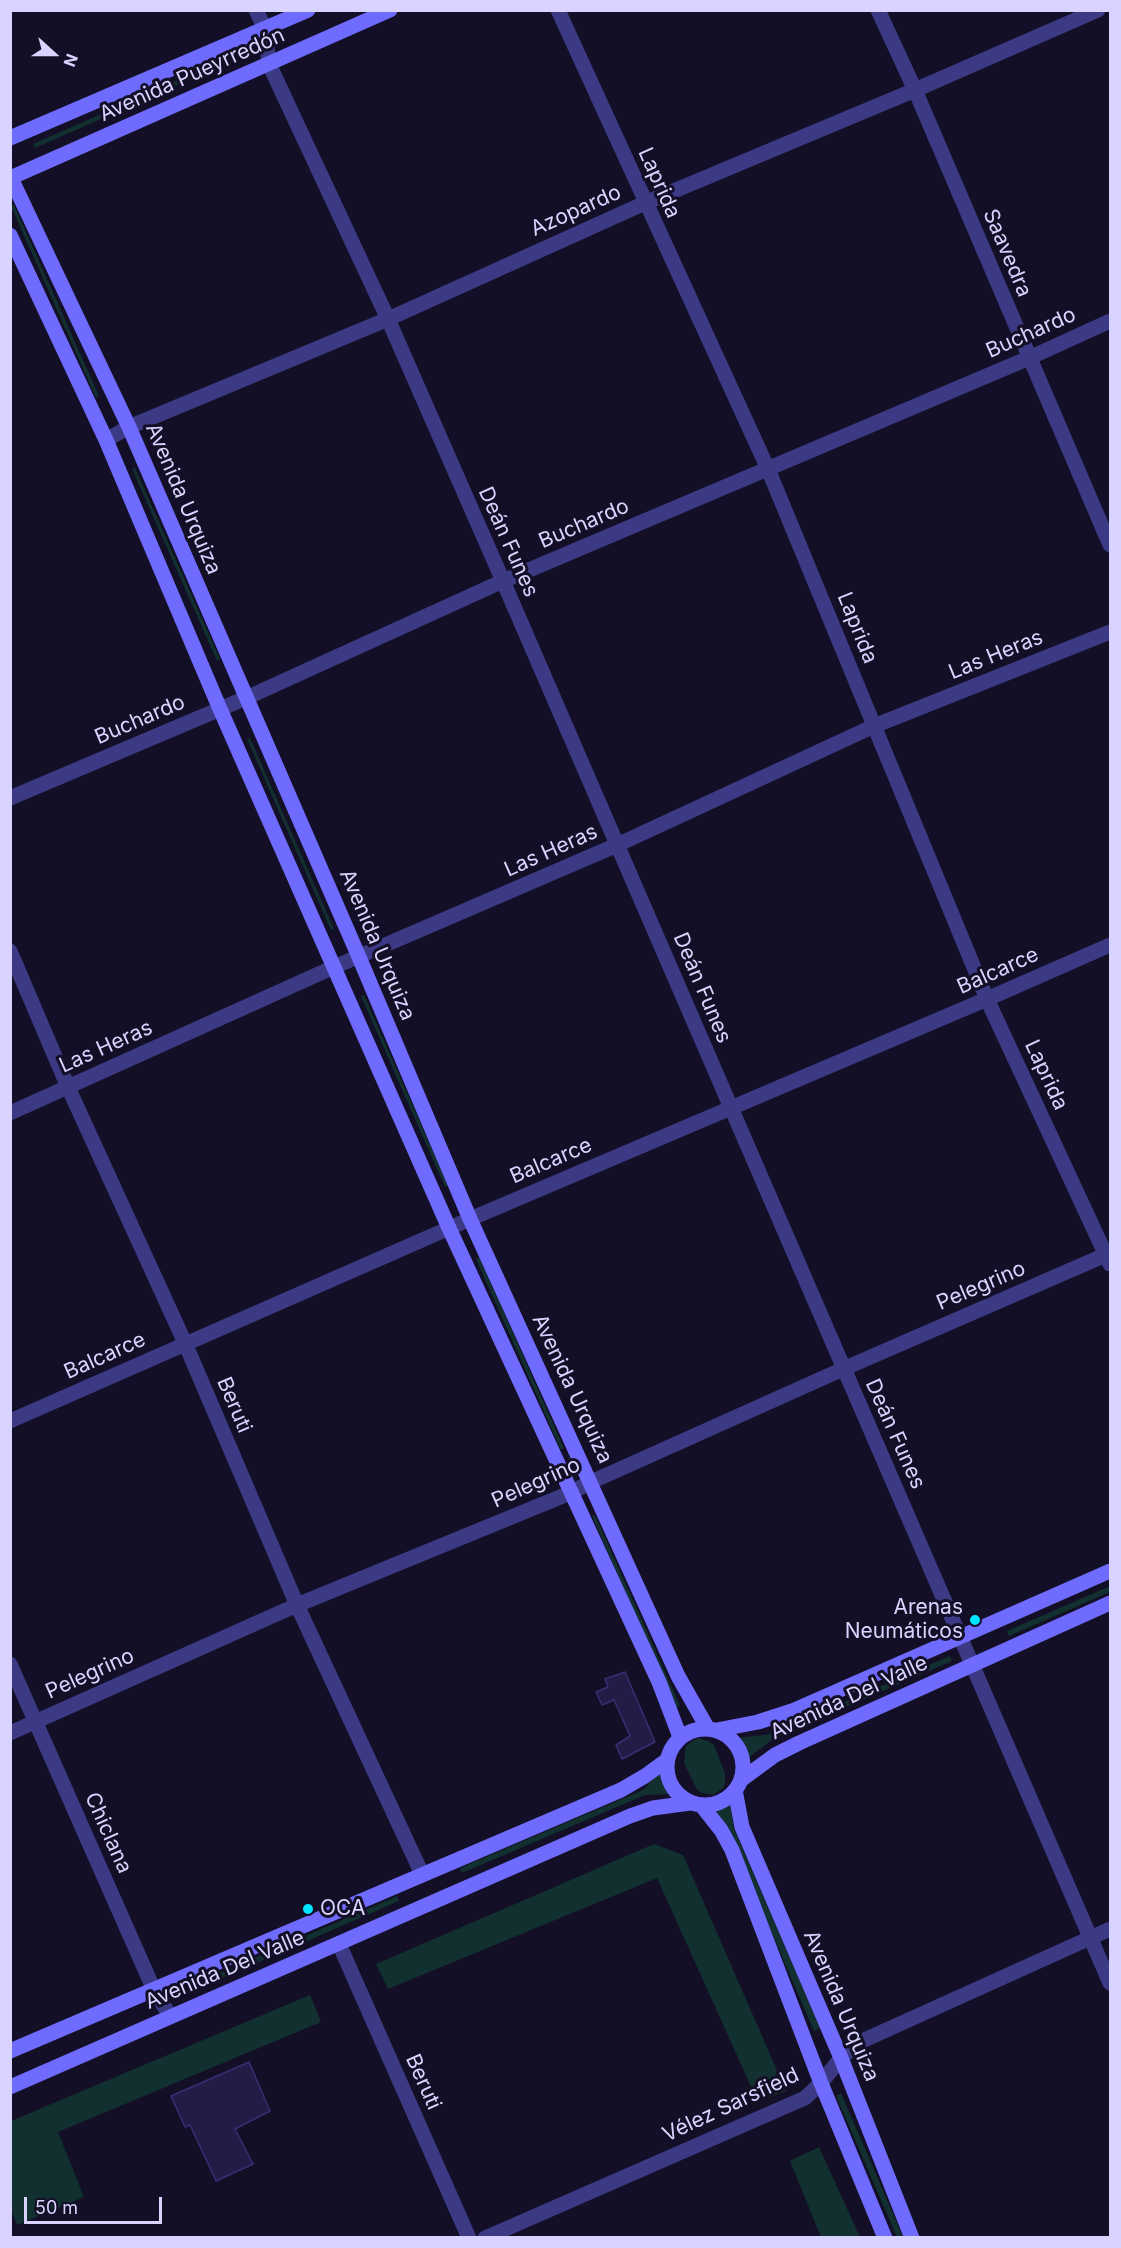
<!DOCTYPE html>
<meta charset="utf-8">
<style>
body{margin:0}
#map{position:relative;width:1121px;height:2248px;overflow:hidden;background:#130f26;font-family:Inter,sans-serif}
canvas{display:block}
.frame{position:absolute;inset:0;border:12px solid #d9d4ff;pointer-events:none}
.north{position:absolute;left:24px;top:24px;width:60px;height:60px;-webkit-text-stroke:4px #130f26;paint-order:stroke;rotate:111deg;font-size:16px;font-weight:700;line-height:24px;text-align:center;color:#d9d4ff}
.north::after{content:'';display:block;margin:auto;width:21px;height:27px;background:#d9d4ff;clip-path:polygon(50% 0,100% 100%,50% 72%,0 100%)}
.scale{position:absolute;left:24px;top:2197px;width:138px;height:27px;box-sizing:border-box;border:3px solid #d9d4ff;border-top:0;padding-left:8px;font-size:18px;line-height:21px;white-space:nowrap;color:#d9d4ff;-webkit-text-stroke:4px #130f26;paint-order:stroke}
</style>
<div id="map">
<canvas width="1121" height="2248"></canvas>
<div class="frame"></div>
<div class="north">N</div>
<div class="scale">50 m</div>
</div>
<script>
const c = document.querySelector('canvas').getContext('2d');
c.lineJoin = 'round';
function paint(path, color) {
  c.fillStyle = color;
  c.fill(path, 'evenodd');
}
function poly(rows) {
  const path = new Path2D();
  for (const r of rows) {
    if (r.length === 3) {
      path.moveTo(r[0] + r[2], r[1]);
      path.arc(r[0], r[1], r[2], 0, 2 * Math.PI);
      continue;
    }
    path.moveTo(r[0], r[1]);
    for (let i = 2; i < r.length; i += 2) path.lineTo(r[i], r[i + 1]);
  }
  return path;
}
function strokePath(path, color, width, dash) {
  c.strokeStyle = color;
  c.lineWidth = width;
  c.lineCap = dash ? 'butt' : 'round';
  c.setLineDash(dash || []);
  c.stroke(path);
}
function drawText(font, color, halo, rows, align = 'center') {
  c.font = font + ' Inter,sans-serif';
  c.lineWidth = 6;
  c.setLineDash([]);
  c.textBaseline = 'middle';
  c.strokeStyle = halo;
  c.fillStyle = color;
  for (const [text, x, y, turn = 0] of rows) {
    c.save();
    c.translate(x, y);
    c.rotate((+turn || 0) * Math.PI / 180);
    c.textAlign = isNaN(turn) ? turn : align;
    if (halo) c.strokeText(text, 0, 0);
    c.fillText(text, 0, 0);
    c.restore();
  }
}
paint(poly([
 [242,52,244,56,35,148,33,144],
 [14,205,99,396,96,398,11,206],
 [135,468,220,659,217,661,132,469],
 [250,738,334,929,331,930,247,739],
 [364,995,448,1186,445,1187,361,996],
 [479,1257,564,1448,561,1450,476,1259],
 [595,1515,680,1706,676,1707,592,1516],
 [1110,1586,1110,1592,1009,1636,1007,1631],
 [950,1656,952,1661,773,1739,747,1759,745,1745,738,1738,770,1734],
 [699,1738,710,1742,714,1745,725,1773,725,1784,722,1789,713,1795,702,1793,697,1790,684,1763,686,1746,694,1740],
 [660,1772,664,1785,671,1794,645,1795,462,1873,460,1868,643,1790],
 [730,1804,734,1829,820,2028,814,2031,728,1831,714,1812],
 [654,1844,683,1855,786,2091,758,2102,657,1878,388,1989,376,1964],
 [397,1896,399,1901,201,1987,199,1982],
 [310,1995,321,2022,58,2132,84,2197,17,2225,11,2209,11,2121],
 [841,2093,903,2237,897,2237,836,2096],
 [819,2147,860,2237,821,2237,790,2161]
]), '#12302f');
const building = poly([
 [625,1672,655,1742,622,1759,616,1745,630,1736,614,1700,602,1705,596,1692,608,1687,605,1679,625,1672],
 [249,2062,270,2111,235,2129,253,2164,216,2181,190,2125,185,2127,171,2096,249,2062]
]);
paint(building, '#241b47');
strokePath(building, '#3b2d73', 1.5);
strokePath(poly([
 [256,10,265,29,269,64,388,319,503,581,1110,1983],
 [558,10,768,469,987,999,1110,1264],
 [878,10,915,90,1110,545],
 [106,440,129,427,388,319,645,203,915,90,1098,10],
 [10,798,246,698,503,581,1029,358,1110,321],
 [10,951,68,1087,185,1343,297,1605,422,1874],
 [10,1113,334,967,617,845,874,726,1110,632],
 [10,1421,470,1219,987,999,1110,945],
 [10,1664,154,1990,170,2016],
 [10,1733,297,1605,570,1493,591,1482,843,1369,1110,1253],
 [339,1944,469,2238],
 [485,2238,805,2098,821,2083,841,2058,862,2041,1110,1929]
]), '#3d3a85', 15);
strokePath(poly([
 [10,138,308,10],
 [10,176,129,427,359,957,470,1219,678,1676,708,1729],
 [10,178,390,10],
 [10,235,106,440,220,709,449,1228,659,1682,680,1737],
 [705,1767,38],
 [717,1730,758,1722,792,1711,1110,1571],
 [741,1780,775,1755,799,1743,1110,1603],
 [735,1790,742,1827,841,2058,912,2238],
 [702,1806,721,1830,732,1850,821,2083,885,2238],
 [10,2051,621,1790,645,1776,667,1760],
 [10,2087,630,1816,653,1808,690,1803]
]), '#6f6bff', 15);
for (const [x, y, r, color] of [
 [975,1620,6,"#00e5ff"],
 [308,1909,6,"#00e5ff"]
]) {
  const dot = new Path2D();
  dot.arc(x, y, r, 0, 2 * Math.PI);
  c.fillStyle = color;
  c.fill(dot);
  strokePath(dot, '#130f26', 2);
}
drawText('21px', '#d9d4ff', '#130f26', [
 ["Avenida Pueyrredón",192,75,-24],
 ["Laprida",659,183,66],
 ["Azopardo",576,211,-24],
 ["Saavedra",1007,253,67],
 ["Buchardo",1031,333,-24],
 ["Avenida Urquiza",183,499,67],
 ["Buchardo",584,524,-23],
 ["Deán Funes",508,542,66],
 ["Laprida",857,628,68],
 ["Las Heras",996,655,-22],
 ["Buchardo",140,720,-23],
 ["Las Heras",551,851,-24],
 ["Avenida Urquiza",377,945,67],
 ["Balcarce",998,971,-24],
 ["Deán Funes",702,988,67],
 ["Las Heras",106,1047,-24],
 ["Laprida",1046,1075,65],
 ["Balcarce",551,1161,-23],
 ["Pelegrino",981,1286,-23],
 ["Balcarce",105,1356,-24],
 ["Avenida Urquiza",572,1389,65],
 ["Beruti",234,1405,67],
 ["Deán Funes",895,1434,66],
 ["Pelegrino",536,1483,-24],
 ["Pelegrino",90,1674,-24],
 ["Avenida Del Valle",849,1698,-25],
 ["Chiclana",108,1833,66],
 ["Avenida Del Valle",225,1970,-23],
 ["Avenida Urquiza",841,2006,67],
 ["Beruti",423,2082,66],
 ["Vélez Sarsfield",731,2105,-25]
]);
drawText('21px', '#d9d4ff', '#130f26', [
 ["Arenas",963,1608],
 ["Neumáticos",963,1632],
 ["OCA",320,1909,"left"]
], 'right');
</script>
